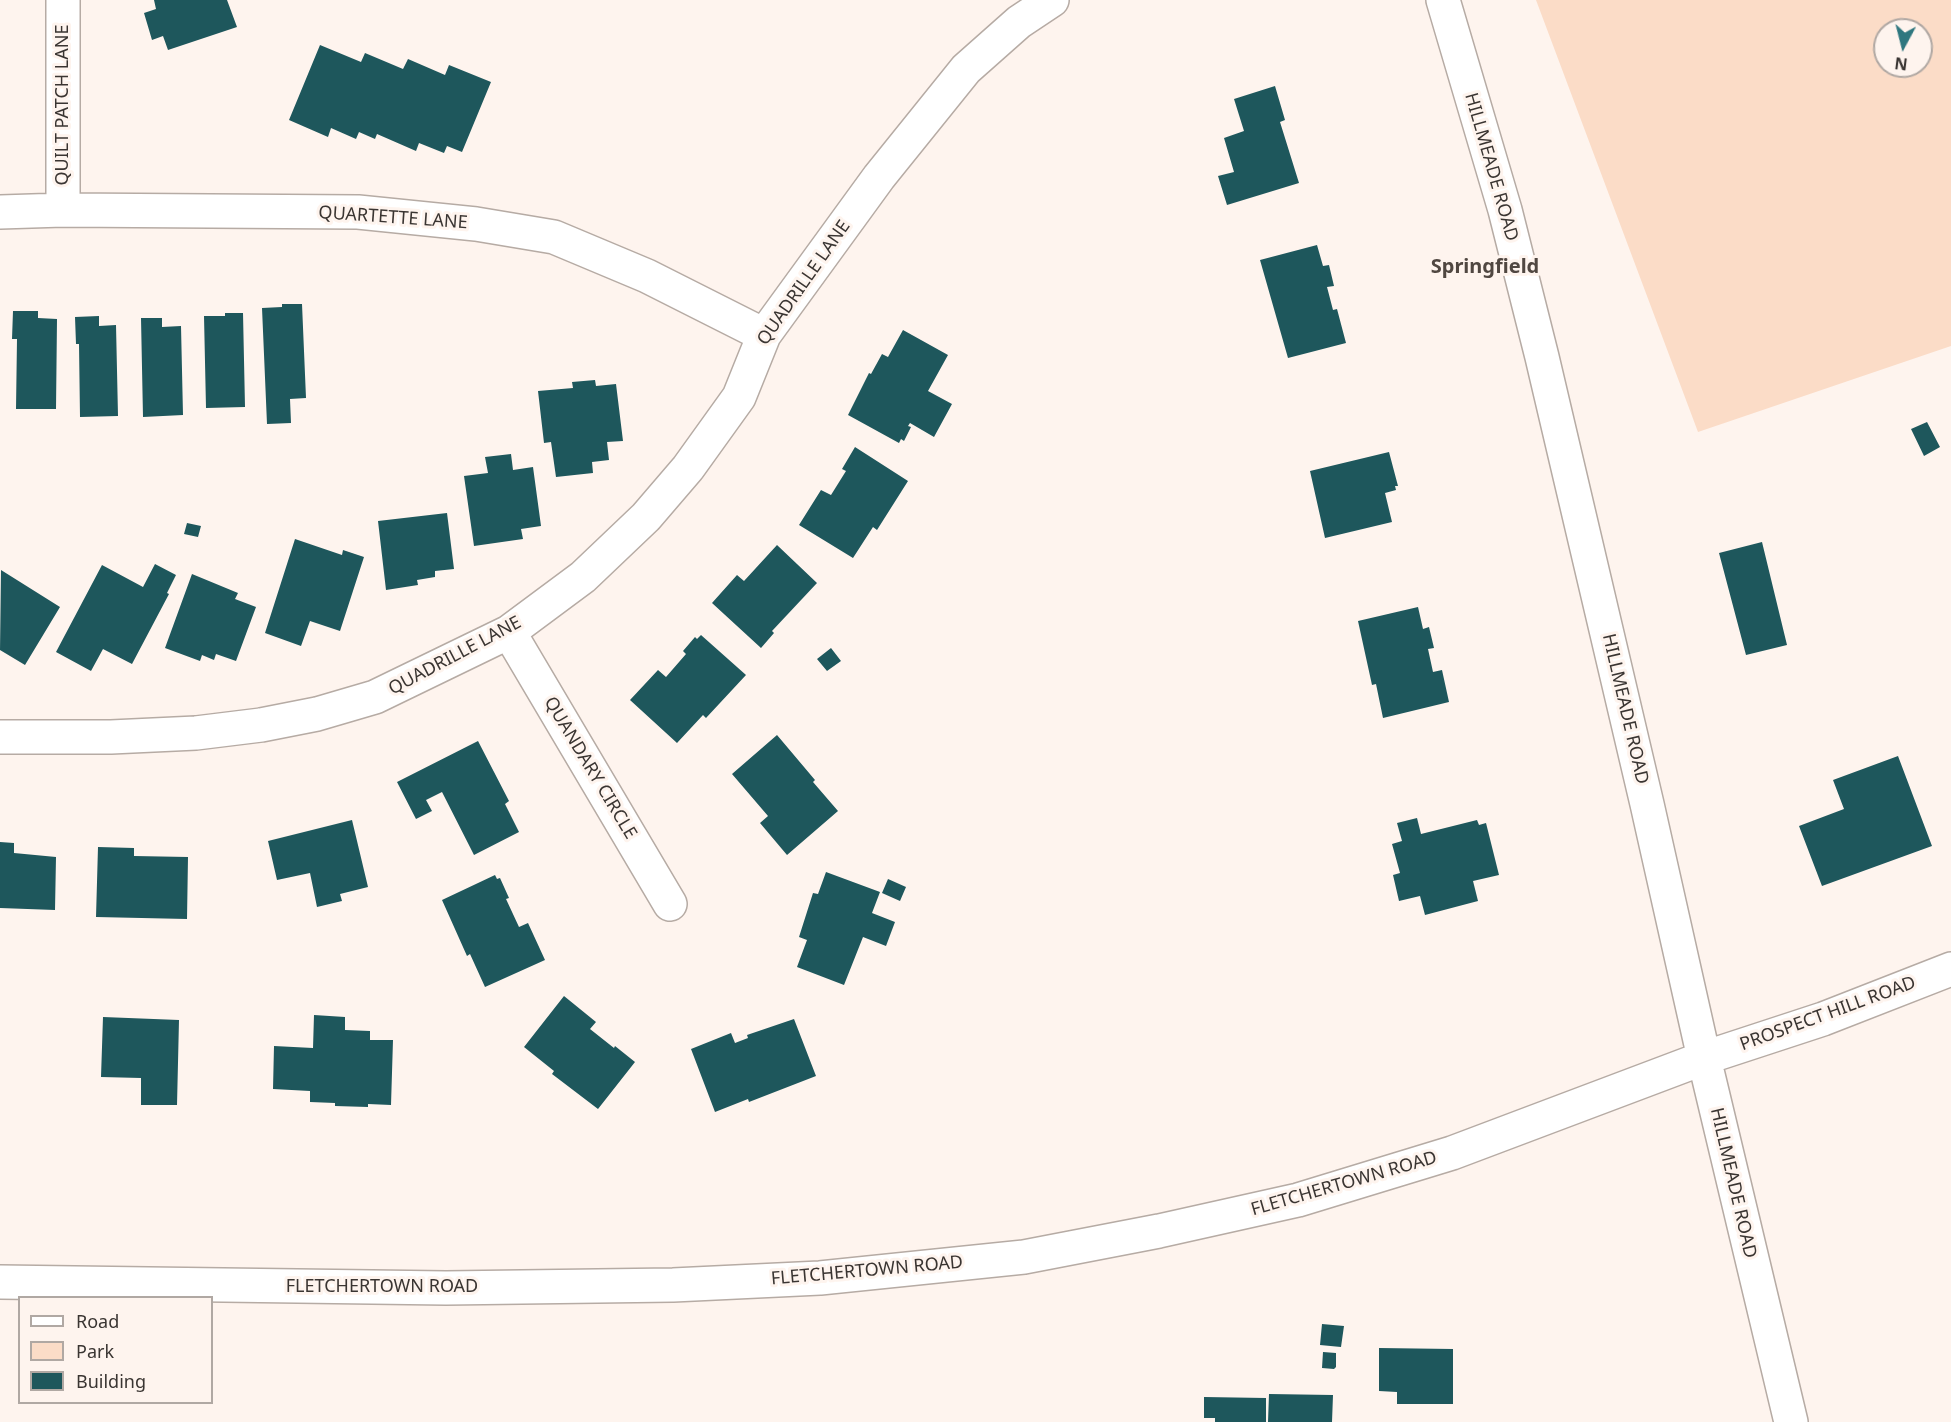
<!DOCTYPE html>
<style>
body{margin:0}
#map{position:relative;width:1951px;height:1422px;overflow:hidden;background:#fef4ee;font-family:"Noto Sans",sans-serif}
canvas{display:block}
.legend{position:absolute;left:18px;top:1296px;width:195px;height:108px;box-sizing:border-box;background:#fef4ee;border:2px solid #b0a8a3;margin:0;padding:8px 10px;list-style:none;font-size:18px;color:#3a3532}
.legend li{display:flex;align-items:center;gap:12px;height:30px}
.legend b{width:30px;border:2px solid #b0a8a3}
.north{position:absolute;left:1873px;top:18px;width:60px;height:60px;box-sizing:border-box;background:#fef4ee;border:2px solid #b0a8a3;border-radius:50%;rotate:187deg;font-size:16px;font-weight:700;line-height:24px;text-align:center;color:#3a3532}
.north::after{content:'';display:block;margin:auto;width:21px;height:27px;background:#2f777f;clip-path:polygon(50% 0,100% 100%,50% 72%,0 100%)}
</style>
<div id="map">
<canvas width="1951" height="1422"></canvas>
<ul class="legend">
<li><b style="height:8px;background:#fff"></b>Road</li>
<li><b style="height:16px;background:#fbdcc7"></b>Park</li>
<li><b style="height:16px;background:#1e575c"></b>Building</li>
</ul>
<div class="north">N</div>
</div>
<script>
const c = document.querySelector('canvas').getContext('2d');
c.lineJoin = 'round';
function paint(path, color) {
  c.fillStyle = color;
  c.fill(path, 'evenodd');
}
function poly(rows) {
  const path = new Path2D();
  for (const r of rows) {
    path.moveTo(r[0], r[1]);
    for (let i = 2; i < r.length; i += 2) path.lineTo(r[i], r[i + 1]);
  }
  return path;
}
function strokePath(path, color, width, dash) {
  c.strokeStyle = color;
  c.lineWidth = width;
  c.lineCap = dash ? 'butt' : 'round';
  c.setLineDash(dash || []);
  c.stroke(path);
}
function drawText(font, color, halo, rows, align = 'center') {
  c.font = font + ' "Noto Sans",sans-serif';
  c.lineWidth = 6;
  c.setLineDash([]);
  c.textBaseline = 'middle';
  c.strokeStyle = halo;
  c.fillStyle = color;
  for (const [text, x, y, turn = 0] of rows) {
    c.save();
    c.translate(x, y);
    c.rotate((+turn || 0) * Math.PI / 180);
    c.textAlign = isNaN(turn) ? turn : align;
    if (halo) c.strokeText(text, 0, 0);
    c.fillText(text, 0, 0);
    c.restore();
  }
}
paint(poly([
 [1536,0,1951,0,1951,346,1698,432],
 [1885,30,1921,30,1921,66,1885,66]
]), '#fbdcc7');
paint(poly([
 [154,0,227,0,237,27,168,50,163,36,152,40,144,13,156,9],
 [320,45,361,62,365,53,403,69,408,59,445,75,449,65,491,82,462,152,447,146,444,153,419,143,416,151,377,134,375,139,359,132,356,139,331,128,328,137,289,120],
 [1275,86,1285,120,1280,122,1299,183,1227,205,1218,176,1234,172,1224,138,1244,131,1234,99],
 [1317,245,1323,266,1329,265,1334,286,1327,287,1333,310,1337,309,1346,343,1288,358,1260,260],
 [282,304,302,304,306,398,290,399,291,423,267,424,262,308,282,307],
 [13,311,38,311,38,318,57,319,56,409,16,409,17,339,12,339],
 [225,313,243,313,245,407,206,408,204,316,225,316],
 [99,316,99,326,116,325,118,416,80,417,79,344,76,344,75,317],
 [141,318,162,318,162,327,181,326,183,415,143,417],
 [903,330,948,355,928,391,952,404,934,437,910,423,908,426,911,427,904,441,901,439,899,443,848,415,869,373,871,374,882,354,888,357],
 [595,380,596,386,616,384,623,441,607,442,609,460,592,462,593,473,556,477,551,442,544,443,538,391,573,388,572,382],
 [1927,422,1940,447,1924,456,1911,429],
 [855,447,908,481,877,530,873,527,853,558,799,525,821,490,831,495,846,471,842,469],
 [1389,452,1398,486,1395,486,1396,490,1385,493,1392,522,1325,538,1310,471],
 [511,454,513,470,533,467,541,526,521,529,523,539,474,546,464,476,488,473,485,457],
 [447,513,454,569,435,571,435,577,417,580,418,585,386,590,378,521],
 [187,523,201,526,198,537,184,534],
 [295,539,342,555,343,550,364,557,340,631,310,621,301,646,265,633],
 [1762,542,1787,645,1746,655,1719,553],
 [777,545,817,583,772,631,774,633,761,648,712,603,737,575,744,581],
 [155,564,176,575,167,593,169,594,132,664,103,649,91,671,56,652,102,565,143,587],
 [1,570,60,607,25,665,0,650],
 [192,574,238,593,235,599,256,607,236,661,216,654,214,660,202,655,200,661,165,648],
 [1418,607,1423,629,1429,627,1434,648,1428,649,1433,672,1442,670,1449,702,1383,718,1376,684,1372,685,1358,621],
 [701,635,746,675,706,718,703,715,677,743,630,700,658,670,666,677,686,654,683,651,695,637,697,639],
 [831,648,841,661,827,671,817,659],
 [777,735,815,780,813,782,838,811,787,855,760,823,768,816,732,774],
 [478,741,509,801,505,804,519,832,474,855,442,792,426,800,432,811,416,819,397,782],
 [1898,756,1932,846,1822,886,1799,826,1844,809,1833,780],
 [1417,818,1421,834,1477,820,1479,825,1486,823,1499,875,1473,881,1478,901,1425,915,1420,896,1399,901,1393,875,1400,873,1392,844,1402,841,1397,823],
 [352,820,368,887,340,894,342,901,317,907,310,873,277,880,268,841],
 [0,842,14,843,14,853,56,857,55,910,0,908],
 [98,847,134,848,134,856,188,857,187,919,96,917],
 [826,872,880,892,872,913,895,922,886,946,863,937,844,985,797,967,807,940,799,937,813,893,818,894],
 [495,875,497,879,500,878,509,898,506,899,519,927,528,923,545,960,485,987,470,954,467,956,442,900],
 [888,879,906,887,900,901,882,893],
 [564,996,596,1022,590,1029,614,1048,615,1046,635,1062,598,1109,552,1074,554,1071,524,1047],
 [314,1015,345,1017,345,1030,370,1031,370,1040,393,1040,391,1105,368,1104,368,1107,335,1106,335,1103,310,1102,310,1091,273,1089,274,1046,313,1048],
 [103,1017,179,1020,177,1105,141,1105,141,1078,101,1077],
 [794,1019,816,1076,749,1102,748,1099,715,1112,691,1049,731,1033,735,1043,748,1038,747,1035],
 [1322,1324,1344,1326,1341,1347,1320,1345],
 [1379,1348,1453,1349,1453,1404,1397,1404,1397,1392,1379,1391],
 [1323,1352,1336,1353,1336,1367,1334,1369,1322,1368],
 [1269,1394,1333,1395,1332,1422,1268,1422],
 [1204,1397,1266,1398,1266,1422,1215,1422,1215,1418,1204,1418]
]), '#1e575c');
const minor = poly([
 [63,0,63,210],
 [1443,0,1505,210,1542,357,1647,804,1704,1058,1791,1422],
 [0,212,63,210,358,212,476,224,554,237,647,276,764,335],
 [509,632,670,904],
 [0,737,111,737,196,733,261,725,317,714,375,697,509,632,583,577,646,517,688,468,739,397,764,335,879,177,966,69,1019,22,1052,0],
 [0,1282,446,1288,673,1285,820,1278,1024,1257,1159,1231,1298,1200,1452,1153,1704,1058,1823,1019,1951,969]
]);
strokePath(minor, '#b6aba4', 36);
strokePath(minor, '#fff', 33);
drawText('18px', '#3a3532', '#fef4ee', [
 ["QUILT PATCH LANE",63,105,-90],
 ["HILLMEADE ROAD",1491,167,74],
 ["QUARTETTE LANE",393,218,4],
 ["QUADRILLE LANE",804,283,-55],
 ["QUADRILLE LANE",455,656,-28],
 ["HILLMEADE ROAD",1625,709,77],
 ["QUANDARY CIRCLE",590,768,59],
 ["PROSPECT HILL ROAD",1828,1014,-20],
 ["HILLMEADE ROAD",1733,1183,77],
 ["FLETCHERTOWN ROAD",1344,1184,-16],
 ["FLETCHERTOWN ROAD",867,1271,-5],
 ["FLETCHERTOWN ROAD",382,1287]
]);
drawText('bold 20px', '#504741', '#fef4ee', [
 ["Springfield",1485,267]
]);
</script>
